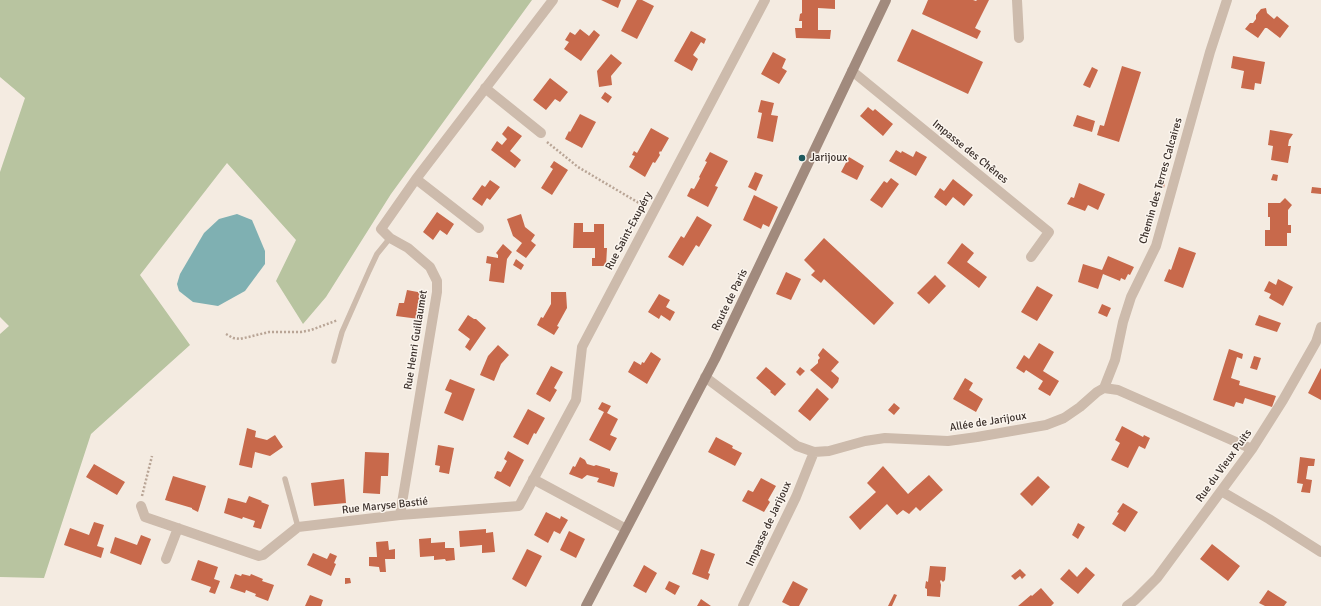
<!DOCTYPE html>
<meta charset="utf-8">
<style>
body{margin:0}
canvas{display:block;background:#f4ebe1}
</style>
<canvas width="1321" height="606"></canvas>
<script>
const c = document.querySelector('canvas').getContext('2d');
c.lineJoin = 'round';
function paint(path, color) {
  c.fillStyle = color;
  c.fill(path, 'evenodd');
}
function poly(rows) {
  const path = new Path2D();
  for (const r of rows) {
    path.moveTo(r[0], r[1]);
    for (let i = 2; i < r.length; i += 2) path.lineTo(r[i], r[i + 1]);
  }
  return path;
}
function strokePath(path, color, width, dash) {
  c.strokeStyle = color;
  c.lineWidth = width;
  c.lineCap = dash ? 'butt' : 'round';
  c.setLineDash(dash || []);
  c.stroke(path);
}
function drawText(font, color, halo, rows, align = 'center') {
  c.font = font + ' Signika,sans-serif';
  c.lineWidth = 3;
  c.setLineDash([]);
  c.textBaseline = 'middle';
  c.strokeStyle = halo;
  c.fillStyle = color;
  for (const [text, x, y, turn = 0] of rows) {
    c.save();
    c.translate(x, y);
    c.rotate((+turn || 0) * Math.PI / 180);
    c.textAlign = isNaN(turn) ? turn : align;
    if (halo) c.strokeText(text, 0, 0);
    c.fillText(text, 0, 0);
    c.restore();
  }
}
paint(poly([
 [0,0,532,0,391,194,326,297,303,324,276,281,296,240,227,163,140,275,190,345,91,434,44,578,0,577,0,334,9,326,0,317,0,172,25,98,0,77]
]), '#b8c4a0');
paint(poly([
 [237,214,252,220,265,251,265,264,245,291,218,306,193,302,179,291,177,284,180,274,204,233,219,219]
]), '#7fb0b2');
paint(poly([
 [601,0,621,0,618,8],
 [637,0,642,0,654,6,637,39,621,31],
 [802,0,835,0,835,9,818,8,818,30,831,30,830,39,796,38,795,28,802,28,802,21,799,21,800,14,802,13],
 [928,0,973,0,976,1,977,0,989,0,975,28,981,31,977,39,922,14],
 [1266,8,1267,13,1274,19,1277,16,1289,26,1280,38,1267,28,1265,28,1258,38,1245,29,1250,23,1253,23,1256,19,1256,15,1261,9],
 [580,29,589,36,594,30,600,35,581,61,564,49,569,42,565,40,570,32,575,35],
 [912,29,983,62,968,94,897,61],
 [691,31,706,39,704,44,701,42,693,55,698,59,692,71,674,61],
 [773,52,786,59,782,68,787,71,779,84,761,74],
 [611,54,622,63,611,76,612,85,599,87,597,71],
 [1233,56,1265,62,1261,84,1255,83,1254,90,1241,88,1244,71,1231,68],
 [1122,66,1141,72,1119,142,1097,135,1100,125,1104,126],
 [1092,67,1098,70,1090,88,1083,85],
 [550,78,568,92,560,102,555,99,546,110,533,100],
 [605,92,612,97,608,103,601,98],
 [761,100,774,103,771,115,778,116,773,142,757,138,762,113,758,112],
 [868,107,873,111,875,109,893,124,883,136,860,116],
 [580,114,596,122,582,148,565,139,569,131,570,132],
 [1077,115,1095,121,1092,132,1073,126],
 [508,126,522,136,510,151,521,160,515,168,491,150,497,141,502,145,507,139,502,134],
 [651,128,669,138,661,152,660,151,659,153,660,155,655,163,653,162,645,177,629,167,635,156,632,155,634,151,637,153],
 [1270,130,1293,134,1289,140,1288,146,1291,146,1288,163,1271,160,1273,146,1268,145],
 [896,150,901,153,902,151,913,157,916,151,927,157,916,176,889,161],
 [710,152,728,161,715,186,718,187,708,207,687,196,691,188,694,189,700,178,699,177,707,162,705,161],
 [849,157,864,166,857,180,841,172],
 [554,161,568,170,552,195,541,188,553,169,550,167],
 [755,172,763,175,756,191,748,187],
 [1273,174,1278,175,1277,181,1271,180],
 [891,178,899,184,882,208,870,200,884,181,887,183],
 [953,179,973,195,964,206,953,197,946,206,934,197,940,188,944,191],
 [490,180,500,187,490,200,487,198,482,206,472,199,482,185,485,187],
 [1159,181,1165,182,1164,188,1157,186],
 [1079,183,1105,194,1098,210,1088,205,1085,211,1067,204,1071,197,1074,198],
 [1312,187,1321,188,1321,194,1311,193],
 [754,195,778,207,769,227,763,224,761,229,743,220],
 [1285,198,1292,205,1288,210,1288,225,1291,225,1291,233,1287,233,1287,246,1265,246,1265,230,1270,230,1270,217,1268,217,1268,203,1280,203],
 [437,212,454,224,447,235,440,230,433,240,423,232],
 [521,214,525,227,535,235,531,241,536,245,526,258,516,251,522,243,513,236,507,219],
 [697,216,712,225,699,247,696,245,683,266,668,257,681,236,684,238],
 [574,223,583,223,583,232,594,232,594,224,604,224,604,248,607,248,606,266,592,266,592,258,595,258,595,248,573,248],
 [824,238,894,303,874,325,824,279,821,283,811,275,815,271,804,260],
 [962,243,974,253,967,262,987,277,979,288,947,263],
 [503,244,512,252,507,259,504,283,489,281,491,264,486,263,487,256,498,258,498,255,496,253],
 [1179,247,1196,253,1183,288,1164,281,1169,269,1171,270],
 [1108,256,1134,267,1130,275,1128,274,1125,280,1121,278,1120,281,1103,274,1098,289,1078,282,1083,264,1102,270],
 [516,259,524,265,521,270,513,265],
 [786,272,801,279,791,300,776,294],
 [935,275,946,286,929,304,917,293],
 [1278,279,1293,287,1283,306,1269,298,1271,294,1264,291,1269,281,1276,285],
 [1037,286,1053,295,1037,321,1021,312],
 [407,290,423,293,419,319,396,316,399,303,404,303],
 [551,292,566,292,567,308,557,326,559,327,554,335,537,325,541,317,543,318,551,304],
 [659,294,670,300,666,307,675,312,670,321,661,315,659,319,648,312],
 [1102,304,1111,308,1107,317,1098,313],
 [468,315,474,319,476,319,486,328,470,351,465,347,470,339,458,330],
 [1259,315,1281,323,1277,332,1255,325],
 [1039,343,1054,352,1043,371,1059,381,1050,396,1038,389,1043,381,1026,370,1024,373,1016,368,1024,355,1029,359],
 [498,345,509,355,501,364,494,381,480,375,488,356],
 [823,348,839,362,831,371,839,378,838,382,832,389,810,370,818,363,818,360,820,358,818,355],
 [1229,349,1243,354,1242,359,1237,357,1231,378,1240,381,1239,385,1276,396,1272,407,1245,398,1243,404,1236,402,1234,407,1213,400],
 [651,352,661,359,647,384,628,372,634,361,641,365,642,362,644,363],
 [1254,356,1261,358,1257,370,1250,368],
 [551,366,563,372,554,388,557,390,550,402,536,394],
 [766,367,786,384,775,396,770,392,771,391,756,378],
 [800,367,805,371,800,376,796,372],
 [1321,368,1321,400,1308,393],
 [965,378,973,383,969,390,983,399,976,412,953,399],
 [450,379,475,389,463,421,444,413,452,393,445,390],
 [817,388,829,399,810,421,798,411],
 [602,402,611,406,607,413,618,419,610,435,617,438,610,451,589,440,604,412,598,409],
 [894,403,900,408,894,415,888,410],
 [528,409,545,418,536,434,534,433,528,445,513,437],
 [1122,426,1143,437,1144,435,1150,438,1145,449,1139,446,1128,468,1111,460,1120,443,1115,440],
 [247,428,256,431,255,437,267,440,275,435,283,447,270,456,255,452,252,468,239,465],
 [716,437,733,446,732,448,742,453,735,466,708,452],
 [438,445,454,448,449,474,439,472,440,466,435,465],
 [508,451,524,460,510,487,494,478,497,471,501,472,507,461,504,459],
 [365,452,389,453,388,476,381,476,380,494,363,493],
 [580,457,585,460,587,464,594,466,596,465,610,469,610,471,618,473,614,487,597,482,599,478,587,475,582,479,569,474,573,466,575,467],
 [1300,457,1315,459,1314,466,1308,466,1306,479,1312,480,1310,493,1301,492,1303,484,1297,483],
 [94,464,125,482,117,495,86,477],
 [883,466,908,494,929,475,943,490,920,511,916,507,909,514,903,510,897,515,887,504,860,530,849,517,876,492,867,483],
 [173,476,206,486,198,512,192,509,192,508,165,500],
 [1038,476,1050,487,1032,506,1020,494],
 [761,478,776,486,768,500,770,502,764,512,742,501,748,490,753,492],
 [344,479,346,503,314,506,311,483],
 [249,496,262,501,261,502,269,505,261,529,253,527,255,521,243,517,242,519,224,513,228,498,246,503],
 [1123,503,1138,512,1125,532,1112,524,1119,513,1117,512],
 [546,512,560,519,561,516,568,520,560,534,554,531,548,543,534,535],
 [94,522,104,525,97,546,104,548,101,558,64,545,70,528,89,535],
 [1078,523,1085,527,1078,539,1072,535],
 [486,529,486,533,493,532,495,552,482,553,482,545,460,547,459,531],
 [569,531,585,539,576,558,560,550],
 [141,535,151,539,141,565,110,553,115,537,137,545],
 [431,538,431,543,445,542,445,548,454,548,455,560,446,561,445,559,434,560,434,556,420,557,419,539],
 [388,541,389,550,395,549,395,559,385,559,386,572,380,572,379,567,369,566,369,557,377,557,376,542],
 [1212,544,1240,566,1228,581,1200,559],
 [527,549,542,556,526,587,512,579],
 [701,549,715,554,708,573,710,574,708,580,692,574],
 [313,553,327,559,330,553,337,556,334,563,336,564,331,576,307,565],
 [198,560,218,567,214,579,220,581,215,594,209,592,211,587,191,580],
 [644,565,657,573,646,593,633,586],
 [930,566,946,567,945,580,943,582,941,580,940,581,941,585,940,597,927,596,927,589,925,588,926,581,928,582],
 [1086,567,1095,575,1078,594,1060,579,1069,569,1077,577],
 [1020,569,1026,575,1022,579,1020,576,1015,580,1011,576],
 [235,574,241,576,242,574,250,576,251,574,263,579,262,581,274,585,268,601,255,596,256,594,246,590,245,593,230,588],
 [345,578,350,578,351,583,345,584],
 [669,581,680,586,675,595,665,589],
 [793,581,808,589,799,606,790,606,782,602],
 [1041,588,1054,603,1051,606,1018,606,1031,595,1032,596],
 [1268,590,1287,602,1284,606,1265,606,1259,603],
 [894,594,897,595,892,606,888,606],
 [310,595,323,600,321,606,305,606],
 [701,599,711,606,697,606]
]), '#c8694b');
strokePath(poly([
 [547,142,578,167,644,206],
 [226,334,233,338,240,339,269,332,301,332,311,330,338,320],
 [142,496,152,456]
]), '#b9a596', 2.5, [2, 2]);
strokePath(poly([
 [334,361,342,332,369,271,377,254,390,238],
 [285,479,298,527]
]), '#cdbbac', 5.5);
strokePath(poly([
 [1017,0,1019,38],
 [852,71,1049,232,1031,257],
 [485,88,541,133],
 [416,179,479,228],
 [705,377,797,446,814,452,829,451,865,441,885,438,948,441,977,437,1046,425,1064,418,1080,407,1097,392,1104,388,1118,390,1252,449],
 [1104,388,1115,360,1123,322,1131,297,1156,246,1210,52,1227,0],
 [533,479,626,529],
 [1221,491,1269,519,1321,552],
 [141,506,145,517,259,556,263,555,298,527,400,515,519,506,576,400,582,347,765,0],
 [400,515,437,292,437,281,430,267,408,248,390,238,381,229,416,179,553,0],
 [166,559,178,528],
 [743,606,796,497,814,452],
 [1127,606,1135,600,1157,578,1252,449,1283,400,1316,342,1321,327]
]), '#cdbbac', 10);
strokePath(poly([
 [586,606,715,359,886,0]
]), '#a18a7d', 10);
for (const [x, y, r, color] of [
 [802,158,4,"#1f5a5e"]
]) {
  const dot = new Path2D();
  dot.arc(x, y, r, 0, 2 * Math.PI);
  c.fillStyle = color;
  c.fill(dot);
  strokePath(dot, '#fbf5ee', 1.5);
}
drawText('11px', '#3b302b', '#fbf5ee', [
 ["Impasse des Chênes",970,152,39],
 ["Chemin des Terres Calcaires",1161,181,-74],
 ["Rue Saint-Exupéry",629,231,-62],
 ["Route de Paris",730,300,-64],
 ["Rue Henri Guillaumet",416,340,-81],
 ["Allée de Jarijoux",988,422,-9],
 ["Rue du Vieux Puits",1224,466,-54],
 ["Rue Maryse Bastié",385,506,-6],
 ["Impasse de Jarijoux",769,524,-65]
]);
drawText('11px', '#3b302b', '#fbf5ee', [
 ["Jarijoux",810,158]
], 'left');
</script>
